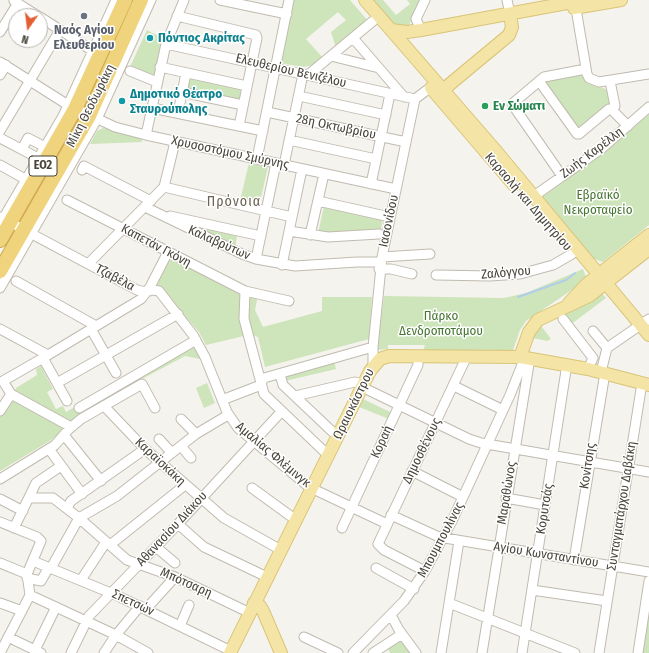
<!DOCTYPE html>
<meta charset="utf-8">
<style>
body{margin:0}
#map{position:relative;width:649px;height:653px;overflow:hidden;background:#f5f3ed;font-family:"Fira Sans Condensed",sans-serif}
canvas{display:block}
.north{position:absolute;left:8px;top:8px;width:40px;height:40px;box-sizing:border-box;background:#fff;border:1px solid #b6b5b1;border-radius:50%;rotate:194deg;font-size:11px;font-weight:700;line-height:16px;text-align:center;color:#49453b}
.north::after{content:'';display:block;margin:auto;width:14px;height:18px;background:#e45e34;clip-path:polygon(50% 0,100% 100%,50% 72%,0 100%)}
</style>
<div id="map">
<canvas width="649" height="653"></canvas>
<div class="north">N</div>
</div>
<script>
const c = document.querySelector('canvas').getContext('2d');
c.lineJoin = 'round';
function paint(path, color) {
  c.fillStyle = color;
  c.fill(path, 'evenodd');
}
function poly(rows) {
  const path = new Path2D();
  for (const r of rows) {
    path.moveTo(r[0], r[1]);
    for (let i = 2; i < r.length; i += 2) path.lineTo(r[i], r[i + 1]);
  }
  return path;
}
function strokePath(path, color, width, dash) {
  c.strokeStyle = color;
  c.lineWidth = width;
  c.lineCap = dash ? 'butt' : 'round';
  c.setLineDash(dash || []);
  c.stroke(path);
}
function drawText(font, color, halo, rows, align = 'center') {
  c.font = font + ' "Fira Sans Condensed",sans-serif';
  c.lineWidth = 3;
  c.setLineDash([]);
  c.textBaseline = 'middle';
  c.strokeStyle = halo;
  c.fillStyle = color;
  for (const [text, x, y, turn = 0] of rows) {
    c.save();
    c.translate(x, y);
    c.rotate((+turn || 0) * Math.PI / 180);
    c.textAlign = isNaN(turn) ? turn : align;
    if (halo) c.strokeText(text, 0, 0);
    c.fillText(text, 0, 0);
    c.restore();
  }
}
paint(poly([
 [292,0,350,0,368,21,336,48,331,32,346,20,338,12,306,39,323,58,314,65,303,67,280,63],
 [373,0,383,0,396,15,410,4,407,0,421,0,408,27,394,26],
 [147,30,166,40,156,80,129,69],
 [582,73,586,81,589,84,609,90,612,102,578,132,543,82,547,79],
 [187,74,245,87,242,103,184,90],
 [649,114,649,225,603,262,592,258,541,198,612,146],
 [103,128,142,139,142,142,90,144,97,131],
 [249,163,268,167,259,206,240,201],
 [324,206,383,219,380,233,318,233],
 [200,227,237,236,235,248,199,231],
 [170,259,241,293,240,314,244,336,206,345,199,332,157,284],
 [583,269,586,277,585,281,526,321,520,330,513,350,423,351,425,345,388,345,388,349,377,350,384,296,504,298,526,293],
 [601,292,606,298,570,325,564,314],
 [249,293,258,295,255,310,263,327,322,311,322,297,372,297,369,339,265,367,258,337,252,335,248,315],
 [542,327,551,339,547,341,533,338,536,331],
 [191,341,200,359,185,356,144,378,102,404,61,434,0,471,0,416,12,398,16,388,37,375,36,369,41,366,53,389,47,392,56,409,63,406,66,412],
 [334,360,336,369,285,381,283,373],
 [207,383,215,403,204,408,196,388],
 [363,399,392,413,389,419,359,407],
 [649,604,649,653,641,653],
 [401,636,413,653,390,653,387,646]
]), '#cee4ba');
strokePath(poly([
 [518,297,566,280,575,273]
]), '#b0ceea', 2);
const minor = poly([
 [220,0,287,14],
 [507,0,510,14],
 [14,1,38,16],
 [575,3,587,74,589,78,599,82,649,74],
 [177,16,256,35,257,38,239,126],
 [40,17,93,51],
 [421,30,416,19,425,0],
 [0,32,18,3],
 [353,38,404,97],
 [166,44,415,99],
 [331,56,379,68],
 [0,62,68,105,115,127,146,135,396,189],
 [160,67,247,86],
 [130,71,157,82],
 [0,75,6,65],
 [308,75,373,21],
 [539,81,577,134,579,134,609,109,612,110,628,126],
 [610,81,615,106,612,110],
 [182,92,243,105],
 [299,96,386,115],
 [152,108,263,131],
 [267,112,406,142],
 [178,113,186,73],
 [0,131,60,30],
 [146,135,166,44,184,0],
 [0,138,38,158],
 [289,140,376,159],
 [22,149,28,138,45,147],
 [257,159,289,0],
 [0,165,25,179],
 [284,165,303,74],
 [82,170,84,166,151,201],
 [562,176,512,104,544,77,586,69],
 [371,184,390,94],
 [164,187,292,217],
 [534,196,601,149,649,107],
 [67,200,245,291],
 [318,201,390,217],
 [145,207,242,254,256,259,295,266,357,262,381,262],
 [170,216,261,236],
 [0,217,137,290,146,292,153,290,159,291,193,335,205,357,227,412,238,428,309,487,387,524],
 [0,224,63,116,116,0],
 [289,231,328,237,379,234],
 [310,235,324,174],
 [382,257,430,254],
 [256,259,276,163],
 [88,264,164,187,175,142],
 [282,265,302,169],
 [379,269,391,269,412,274],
 [436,275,490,276,520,274,553,265,572,254],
 [16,281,96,326],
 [0,288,97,119,151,0],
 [245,291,244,319,264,394,329,456],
 [245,291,289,301],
 [563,319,593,358,588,369],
 [0,329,48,355,43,358,67,401],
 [91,329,116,373],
 [593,331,607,348],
 [48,355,141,299,150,287,168,252],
 [373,365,373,347,382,257,415,99,431,87],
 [601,372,607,348,649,319],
 [280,374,283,385,338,437],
 [3,381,11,394,71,427],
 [3,381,43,358],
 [57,383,178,314],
 [261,383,264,378,373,347],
 [454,386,503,410],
 [362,387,469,439,481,443,649,472],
 [295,396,355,382,364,384],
 [222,400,261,385],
 [104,406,145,449,224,518,281,550],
 [79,408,196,340],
 [0,411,11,394],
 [181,419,196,434],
 [64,435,101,481],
 [159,439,172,453],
 [181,446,191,458],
 [49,449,82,494],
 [412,471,463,497],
 [0,479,55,445,69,429,81,419,142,384,155,408],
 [252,488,296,520],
 [29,498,53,498,79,518,127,560,175,577,250,613],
 [506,498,545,505],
 [0,499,23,511],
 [67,508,71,501,145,449],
 [391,515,439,537,649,572],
 [79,518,117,496,196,434,228,415],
 [0,522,37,537,41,541,27,574,30,595,0,653],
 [178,524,204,547,267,577],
 [14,528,36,483,61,466],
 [342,528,418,365,418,356],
 [110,545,185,485],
 [156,547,175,563],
 [574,560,605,373],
 [33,561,118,596,231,651],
 [0,563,27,574],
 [51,568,79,518],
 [376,568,414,589],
 [425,571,384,550,378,544,467,356],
 [27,578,41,581,49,567],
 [81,580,106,542],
 [532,590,607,601],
 [30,595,116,635,148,653],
 [0,603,22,611],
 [449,603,575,653],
 [146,609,175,577],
 [391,615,399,630,416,653],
 [180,626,189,605],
 [8,637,41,653],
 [304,637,338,653],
 [35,650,56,607],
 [71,653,89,616,178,524,281,412],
 [104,653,116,635,140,606],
 [353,653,404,601,425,571,452,521,510,395,525,357],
 [373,653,402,634],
 [441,653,459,541],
 [482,653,530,358],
 [522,653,567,364],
 [599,653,642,383],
 [638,653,649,581]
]);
const major = poly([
 [365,0,496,151,649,335],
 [574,8,621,0],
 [391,30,407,32,421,30,583,0],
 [431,88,514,185],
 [438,94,509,35,512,27,510,14],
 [569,303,587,284,649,235],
 [520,357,529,332,538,320,589,296,649,249],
 [254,603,260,606,263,611,281,653],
 [230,653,370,371,380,359,389,356,520,357,588,369,649,385]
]);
const highway = poly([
 [0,240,75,109,125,0],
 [0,271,89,116,141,0]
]);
strokePath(minor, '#c0bbb0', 11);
strokePath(major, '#d9c477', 14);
strokePath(highway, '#cfaa4d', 16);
strokePath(minor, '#fff', 9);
strokePath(major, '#f4e5a6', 12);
strokePath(highway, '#f0d37d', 14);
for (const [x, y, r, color] of [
 [84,16,4,"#6b7280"],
 [150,38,4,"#0f9aa8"],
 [122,101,4,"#0f9aa8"],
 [485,106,4,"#2e9e5b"]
]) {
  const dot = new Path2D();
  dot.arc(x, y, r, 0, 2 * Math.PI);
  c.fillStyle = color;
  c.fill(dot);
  strokePath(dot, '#fff', 1.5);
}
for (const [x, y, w] of [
 [43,166,28]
]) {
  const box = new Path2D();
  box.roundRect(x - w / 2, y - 10, w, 20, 3);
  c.fillStyle = '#fff';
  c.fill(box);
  strokePath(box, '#49453b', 1);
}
drawText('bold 12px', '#49453b', null, [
 ["ΕΟ2",43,166]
]);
drawText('bold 13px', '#5b616d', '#fff', [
 ["Ναός Αγίου",84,30],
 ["Ελευθερίου",84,45]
]);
drawText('bold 13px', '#0d838f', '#fff', [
 ["Πόντιος Ακρίτας",158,38],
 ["Δημοτικό Θέατρο",130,94],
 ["Σταυρούπολης",130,109]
], 'left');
drawText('13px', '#49453b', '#fff', [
 ["Ελευθερίου Βενιζέλου",291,71,13],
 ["Μίκη Θεοδωράκη",91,106,-63],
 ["28η Οκτωβρίου",336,127,12],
 ["Χρυσοστόμου Σμύρνης",230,153,12],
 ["Ζωής Καρέλλη",592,153,-37],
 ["Καραολή και Δημητρίου",528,202,49],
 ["Ιασονίδου",389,221,-78],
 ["Καλαβρύτων",219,243,24],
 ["Καπετάν Γκόνη",156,246,28],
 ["Ζαλόγγου",506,273,-5],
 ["Τζαβέλα",115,278,28],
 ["Ωραιοκάστρου",354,404,-64],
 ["Κοραή",382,442,-65],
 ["Δημοσθένους",422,451,-64],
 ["Αμαλίας Φλέμινγκ",273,455,40],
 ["Καραϊσκάκη",160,462,43],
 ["Κονίτσης",588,466,-81],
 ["Μαραθώνος",507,493,-81],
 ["Συνταγματάρχου Δαβάκη",622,506,-81],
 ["Κορυτσάς",545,509,-81],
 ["Αθανασίου Διάκου",172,529,-47],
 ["Μπουμπουλίνας",441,540,-62],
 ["Αγίου Κωνσταντίνου",546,555,9],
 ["Μπότσαρη",186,583,24],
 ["Σπετσών",133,603,25]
]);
drawText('bold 13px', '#27864d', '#fff', [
 ["Εν Σώματι",493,106]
], 'left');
drawText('13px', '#477633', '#fff', [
 ["Εβραϊκό",598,195],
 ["Νεκροταφείο",598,210],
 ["Πάρκο",441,316],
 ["Δενδροποτάμου",441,331]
]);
c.letterSpacing = '1px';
drawText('14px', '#6b6353', '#fff', [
 ["Πρόνοια",234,202]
]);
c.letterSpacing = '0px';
</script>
